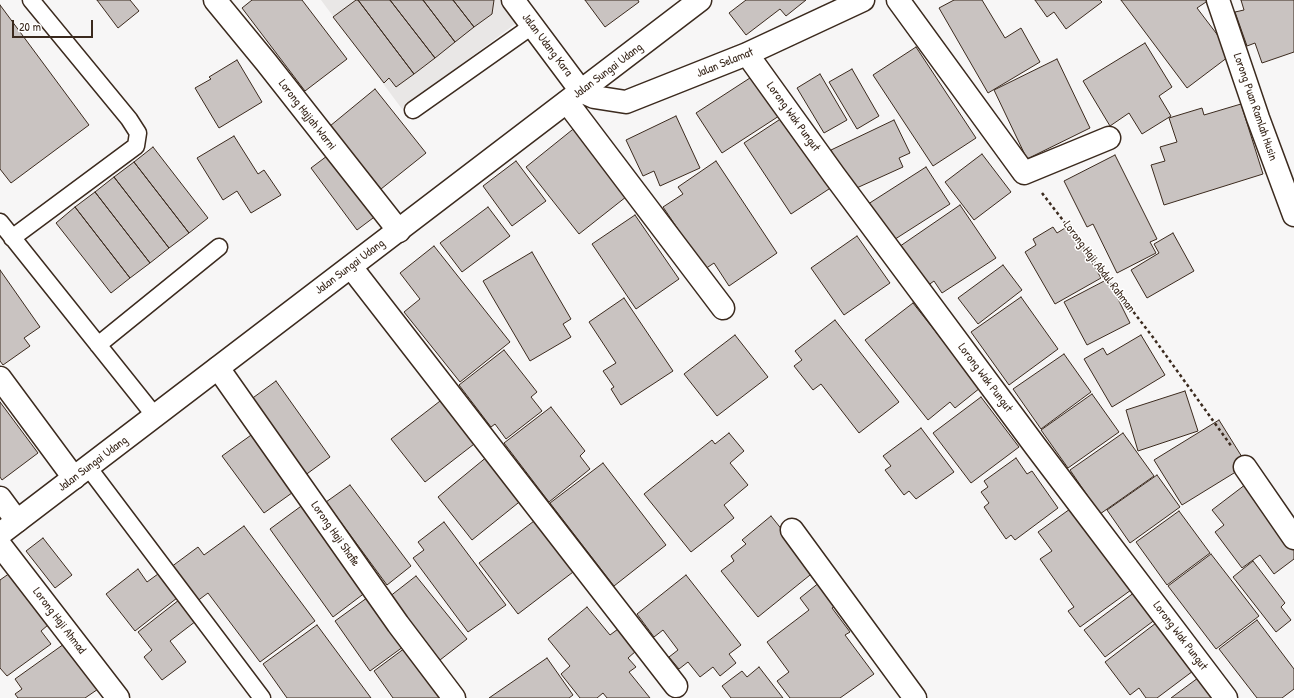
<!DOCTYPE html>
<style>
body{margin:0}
#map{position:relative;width:1294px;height:698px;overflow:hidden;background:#f7f6f6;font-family:"Patrick Hand",sans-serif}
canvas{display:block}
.scale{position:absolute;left:12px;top:20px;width:81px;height:18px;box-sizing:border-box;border:2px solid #3b2a1e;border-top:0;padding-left:5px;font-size:12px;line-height:14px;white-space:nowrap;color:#3b2a1e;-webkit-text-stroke:3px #fff;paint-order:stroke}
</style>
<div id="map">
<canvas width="1294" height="698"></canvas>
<div class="scale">20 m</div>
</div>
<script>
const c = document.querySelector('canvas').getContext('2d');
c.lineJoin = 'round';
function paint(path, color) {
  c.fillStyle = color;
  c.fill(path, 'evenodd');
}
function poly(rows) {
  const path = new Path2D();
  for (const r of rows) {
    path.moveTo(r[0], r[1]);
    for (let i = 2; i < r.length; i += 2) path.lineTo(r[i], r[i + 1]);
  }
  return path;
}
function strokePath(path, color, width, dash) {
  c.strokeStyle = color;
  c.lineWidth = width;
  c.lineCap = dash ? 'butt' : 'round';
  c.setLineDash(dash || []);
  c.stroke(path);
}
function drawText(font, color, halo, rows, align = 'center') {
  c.font = font + ' "Patrick Hand",sans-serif';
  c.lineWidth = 3;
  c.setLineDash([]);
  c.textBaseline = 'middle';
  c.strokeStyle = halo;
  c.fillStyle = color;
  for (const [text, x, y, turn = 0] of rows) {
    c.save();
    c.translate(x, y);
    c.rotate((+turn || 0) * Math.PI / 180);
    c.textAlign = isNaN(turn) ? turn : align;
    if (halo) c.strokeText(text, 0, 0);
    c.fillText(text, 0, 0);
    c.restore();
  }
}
paint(poly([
 [321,0,502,0,519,21,402,109]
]), '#e9e7e6');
const building = poly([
 [97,0,130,0,139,11,118,28,97,0],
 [252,0,302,0,347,59,305,91,242,8,252,0],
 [356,0,358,0,414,74,396,87,389,78,384,83,333,17,356,0],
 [358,0,390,0,435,58,414,74,358,0],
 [390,0,423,0,455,42,435,58,390,0],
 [423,0,453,0,474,27,455,42,423,0],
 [453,0,494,0,492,14,474,27,453,0],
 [585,0,638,0,639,2,605,27,585,0],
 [746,0,806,0,786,16,780,9,746,35,729,13,746,0],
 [954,0,982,0,1005,38,1021,28,1040,62,988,93,939,8,954,0],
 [1035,0,1100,0,1102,2,1066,29,1054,12,1047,17,1035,0],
 [1121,0,1209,0,1197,8,1232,54,1187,88,1121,0],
 [1241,0,1294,0,1294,52,1262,63,1255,43,1247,46,1235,12,1244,10,1241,0],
 [0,5,89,125,11,183,0,169,0,5],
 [1145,43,1172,87,1159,96,1171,116,1142,134,1129,113,1110,126,1083,81,1145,43],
 [916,47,976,138,933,166,873,75,916,47],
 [1057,59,1090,128,1027,159,994,90,1057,59],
 [237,60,262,102,219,128,195,88,211,79,209,77,237,60],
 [852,69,879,116,857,129,829,82,852,69],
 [820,74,847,120,824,133,797,88,820,74],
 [753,76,779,116,722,153,696,113,753,76],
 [375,89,426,153,381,189,330,126,375,89],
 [1241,104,1263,174,1164,205,1151,165,1165,161,1160,147,1177,142,1169,118,1202,108,1204,115,1241,104],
 [676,116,700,168,660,186,654,171,643,176,626,140,676,116],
 [785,116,832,187,791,214,744,143,785,116],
 [894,120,910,153,899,158,903,167,850,191,831,150,894,120],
 [577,126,631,193,579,234,526,167,577,126],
 [234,136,258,174,264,170,281,195,251,213,237,191,223,200,197,158,234,136],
 [153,147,208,218,189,233,134,162,153,147],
 [331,153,377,215,357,230,311,168,331,153],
 [982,154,1011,192,974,220,945,182,982,154],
 [1115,155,1157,239,1150,242,1156,253,1117,273,1093,224,1087,227,1064,181,1115,155],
 [516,161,546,201,512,226,483,186,516,161],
 [716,161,777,253,729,286,714,263,705,269,663,207,683,194,678,187,716,161],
 [134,162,189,233,169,248,114,177,134,162],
 [926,167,950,204,889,243,865,206,926,167],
 [114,177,169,248,150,263,95,192,114,177],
 [95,192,150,263,130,278,75,207,95,192],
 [960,205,996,258,942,293,934,281,920,291,893,251,960,205],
 [75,207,130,278,111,293,56,223,75,207],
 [488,207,510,236,462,272,440,243,488,207],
 [635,215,679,279,636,309,592,244,635,215],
 [1070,225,1101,278,1055,304,1025,252,1036,245,1033,239,1053,227,1057,233,1070,225],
 [1173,233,1194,271,1147,298,1131,270,1159,253,1154,244,1173,233],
 [857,236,890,283,844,315,811,268,857,236],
 [434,246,510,342,460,382,404,312,420,299,400,273,434,246],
 [532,252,571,319,563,324,571,337,530,361,483,281,532,252],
 [1003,265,1022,290,978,324,958,298,1003,265],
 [0,270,40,327,24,338,30,346,3,365,0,361,0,270],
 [1108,279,1130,323,1087,345,1064,302,1108,279],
 [1021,297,1058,349,1009,385,971,332,1021,297],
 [624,298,673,371,621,405,611,389,614,387,603,371,616,363,589,322,624,298],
 [913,303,980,388,955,408,950,402,928,420,865,340,913,303],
 [835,320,899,402,859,433,821,384,813,390,794,366,802,360,795,351,835,320],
 [735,335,768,377,717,416,684,374,735,335],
 [1141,335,1165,375,1112,407,1084,359,1103,348,1107,355,1141,335],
 [504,350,537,392,531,397,542,411,506,439,495,424,491,427,459,385,504,350],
 [1064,354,1091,392,1041,429,1013,389,1064,354],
 [276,381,330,457,304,476,250,400,276,381],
 [1185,391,1198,431,1138,451,1126,410,1185,391],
 [1092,394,1119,432,1068,468,1041,430,1092,394],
 [981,397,1019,447,971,483,933,433,981,397],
 [444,398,478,441,425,482,391,439,444,398],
 [0,402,38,453,2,480,0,477,0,402],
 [551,407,585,451,580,456,590,469,549,502,504,443,551,407],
 [1219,420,1247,465,1182,505,1154,460,1219,420],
 [921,428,954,472,916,499,909,491,904,495,885,470,891,466,883,456,921,428],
 [254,433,296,490,264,513,222,456,254,433],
 [729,433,744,451,730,463,748,485,724,505,734,518,691,552,644,494,712,440,715,444,729,433],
 [1123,433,1154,476,1100,514,1070,470,1123,433],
 [488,456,523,499,472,540,438,497,488,456],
 [1016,458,1027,474,1032,471,1058,508,1015,540,1011,535,1006,539,984,507,989,503,981,492,988,487,984,481,1016,458],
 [603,463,666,545,614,586,550,503,603,463],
 [1157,475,1180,507,1130,543,1107,510,1157,475],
 [1254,478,1294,545,1294,559,1274,574,1260,555,1242,568,1215,532,1224,525,1212,510,1254,478],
 [350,485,411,566,387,585,326,502,350,485],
 [304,504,366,592,333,617,270,529,304,504],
 [1077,504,1131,590,1080,627,1068,611,1074,607,1040,559,1052,551,1038,532,1077,504],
 [1179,511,1210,553,1167,585,1136,542,1179,511],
 [771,516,815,571,758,617,721,571,734,561,731,556,746,544,742,540,771,516],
 [538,518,577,569,518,614,479,563,538,518],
 [444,522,506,605,468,632,413,558,424,550,418,542,444,522],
 [244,526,315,621,260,662,208,593,188,608,163,573,198,547,204,555,244,526],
 [43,538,72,575,55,588,26,551,43,538],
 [1211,554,1259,616,1216,649,1168,586,1211,554],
 [1253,561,1285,603,1281,607,1291,620,1276,632,1233,577,1253,561],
 [138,569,147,582,158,574,177,598,135,631,106,594,138,569],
 [10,573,48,625,41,631,51,644,7,676,0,668,0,580,10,573],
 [686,575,741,645,729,654,736,663,720,676,713,667,700,677,688,662,679,669,669,657,678,650,663,630,654,637,637,614,686,575],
 [416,576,467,639,440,660,389,597,416,576],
 [820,582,837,605,832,608,850,632,845,635,874,674,840,698,790,698,777,681,789,672,767,642,809,610,800,598,820,582],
 [1135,592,1156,619,1105,657,1084,630,1135,592],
 [371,595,407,644,370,671,335,621,371,595],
 [179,600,196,621,170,641,186,662,162,680,144,657,152,650,138,632,179,600],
 [587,607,610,635,618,629,636,651,628,658,636,667,629,672,650,698,607,698,603,693,597,698,580,698,561,674,570,666,548,639,587,607],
 [1160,620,1197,668,1157,698,1146,698,1139,688,1130,695,1105,662,1160,620],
 [1257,620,1294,669,1294,689,1282,698,1257,698,1219,649,1257,620],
 [317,625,371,698,287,698,263,664,317,625],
 [71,639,104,685,85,698,18,698,15,694,22,689,15,679,71,639],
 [409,645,448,698,393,698,374,671,409,645],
 [547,658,573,695,569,698,489,698,547,658],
 [759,667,783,698,731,698,722,686,742,671,747,677,759,667],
 [1202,675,1219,698,1171,698,1202,675]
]);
paint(building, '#c9c3c1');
strokePath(building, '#3b2a1e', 1);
const service = poly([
 [413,110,532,26],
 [0,222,155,416],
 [12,238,136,146,138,133,129,119,31,0],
 [98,345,219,247],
 [88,467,262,698]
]);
const minor = poly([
 [215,0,266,62,399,231],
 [513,0,581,91,594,97,626,102,747,54,863,0],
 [898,0,1024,173,1109,138],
 [1218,0,1258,118,1294,215],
 [747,54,834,175,1036,447,1226,698],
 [567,102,723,308],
 [351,267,676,686],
 [218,368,398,624,454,698],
 [0,378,74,478],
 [1245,467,1294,538],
 [0,498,17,521],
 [792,530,915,698],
 [0,545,118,698]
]);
const tertiary = poly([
 [0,534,700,0]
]);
strokePath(service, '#3b2a1e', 19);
strokePath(minor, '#3b2a1e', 25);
strokePath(tertiary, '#3b2a1e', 25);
strokePath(poly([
 [1042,193,1152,336,1232,447]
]), '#3b2a1e', 2.5, [3, 3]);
strokePath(service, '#fff', 16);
strokePath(minor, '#fff', 22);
strokePath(tertiary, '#fff', 22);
drawText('12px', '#3b2a1e', '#fff', [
 ["Jalan Udang Kara",547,45,53],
 ["Jalan Selamat",725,63,-22],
 ["Jalan Sungai Udang",608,71,-37],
 ["Lorong Puan Ramlah Husin",1255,107,71],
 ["Lorong Hajjah Warni",307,115,52],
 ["Lorong Wak Pungut",793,117,54],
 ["Jalan Sungai Udang",350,267,-37],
 ["Lorong Haji Abdul Rahman",1099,267,53],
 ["Lorong Wak Pungut",985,378,53],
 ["Jalan Sungai Udang",93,464,-37],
 ["Lorong Haji Shafie",335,534,55],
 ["Lorong Haji Ahmad",59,621,53],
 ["Lorong Wak Pungut",1180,636,53]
]);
</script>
